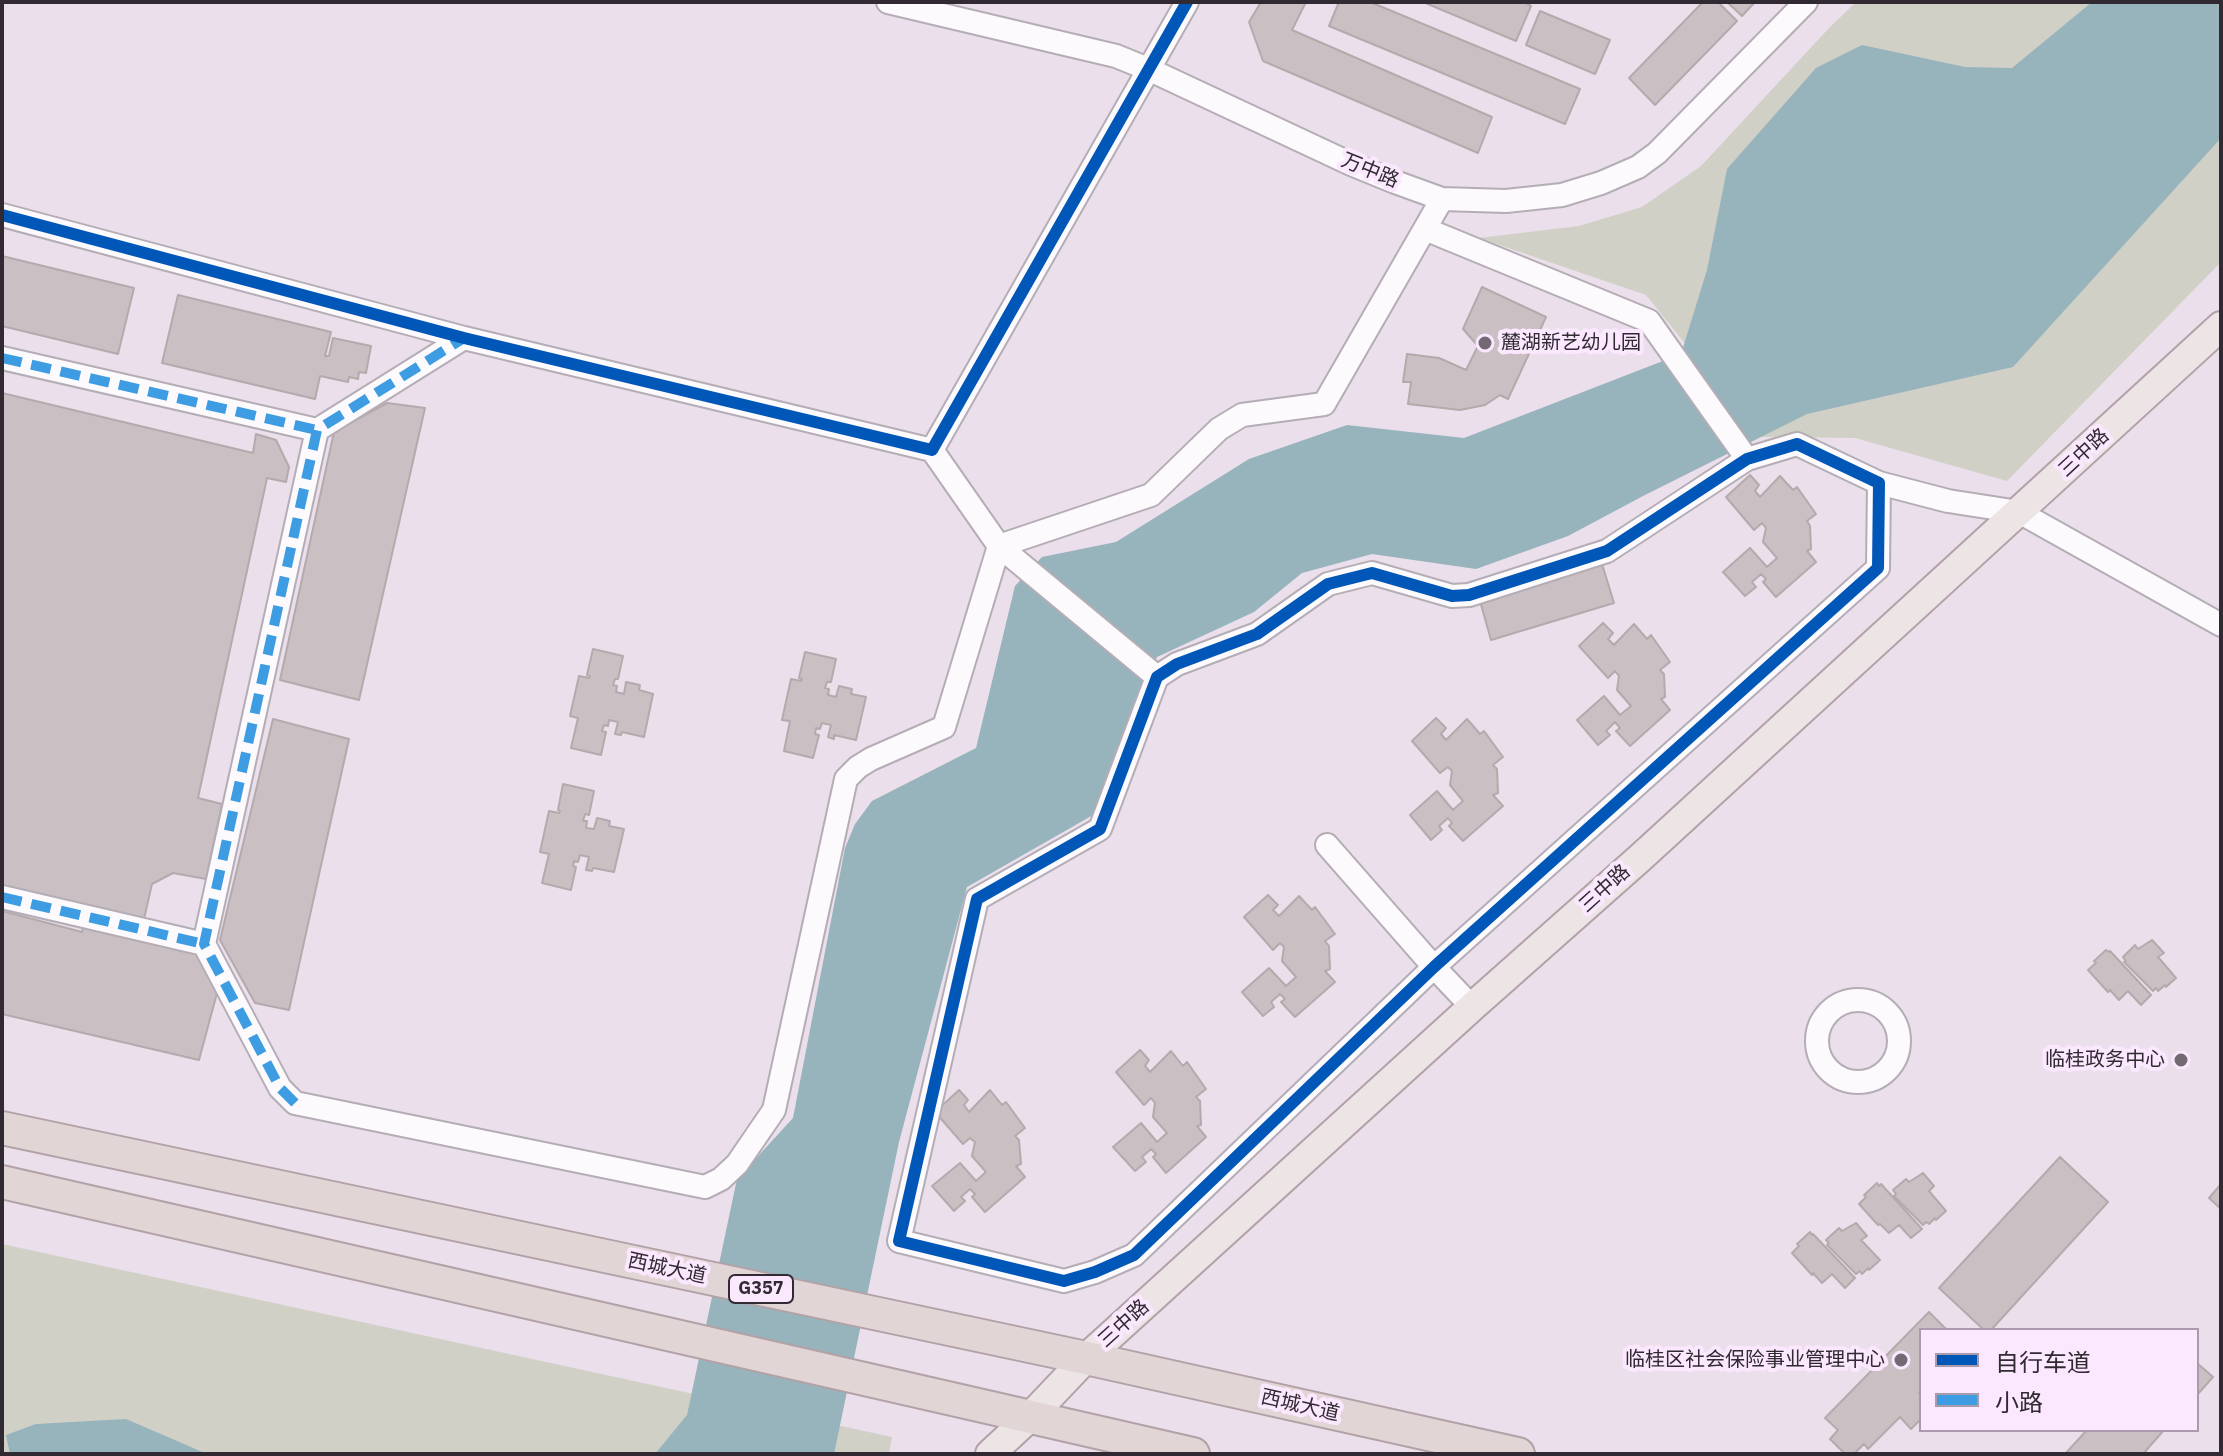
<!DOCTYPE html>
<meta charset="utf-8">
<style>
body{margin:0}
#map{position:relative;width:2223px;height:1456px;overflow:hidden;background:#eadfeb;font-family:"IBM Plex Sans","Noto Sans SC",sans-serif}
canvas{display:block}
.frame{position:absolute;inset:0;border:4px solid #312a32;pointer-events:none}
.legend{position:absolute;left:1919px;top:1328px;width:280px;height:104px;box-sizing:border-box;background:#fbe7fe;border:2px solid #aa9bac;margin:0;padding:10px 14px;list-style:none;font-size:24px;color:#312a32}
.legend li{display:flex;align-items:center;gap:16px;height:40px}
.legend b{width:40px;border:2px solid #aa9bac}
</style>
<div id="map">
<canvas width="2223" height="1456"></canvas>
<div class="frame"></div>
<ul class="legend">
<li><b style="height:10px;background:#0057b8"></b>自行车道</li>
<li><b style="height:10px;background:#3e9ce2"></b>小路</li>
</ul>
</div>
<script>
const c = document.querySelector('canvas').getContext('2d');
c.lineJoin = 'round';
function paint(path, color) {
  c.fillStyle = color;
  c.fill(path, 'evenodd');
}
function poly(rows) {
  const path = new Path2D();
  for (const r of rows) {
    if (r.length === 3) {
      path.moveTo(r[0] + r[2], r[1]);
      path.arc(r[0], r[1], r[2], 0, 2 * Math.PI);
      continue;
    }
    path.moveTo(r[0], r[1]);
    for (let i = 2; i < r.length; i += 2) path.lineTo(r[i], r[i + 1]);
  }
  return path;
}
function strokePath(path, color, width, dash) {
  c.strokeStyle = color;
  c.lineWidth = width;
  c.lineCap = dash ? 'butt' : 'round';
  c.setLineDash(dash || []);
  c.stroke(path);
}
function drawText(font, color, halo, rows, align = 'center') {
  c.font = font + ' "IBM Plex Sans","Noto Sans SC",sans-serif';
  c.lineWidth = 8;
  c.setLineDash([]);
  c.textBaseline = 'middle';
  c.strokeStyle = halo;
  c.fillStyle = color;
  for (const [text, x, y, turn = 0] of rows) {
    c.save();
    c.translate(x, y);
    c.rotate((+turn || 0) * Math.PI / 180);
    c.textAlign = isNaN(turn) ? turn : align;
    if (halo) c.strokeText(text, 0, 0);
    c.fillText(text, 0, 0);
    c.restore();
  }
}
paint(poly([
 [1856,2,2221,2,2221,262,2007,481,1855,438,1760,437,1646,295,1479,238,1579,226,1642,207,1701,166,1829,28],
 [2,1244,892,1437,889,1454,2,1454]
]), '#d0d0c7');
paint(poly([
 [2092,2,2221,2,2221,138,2013,367,1807,414,1643,496,1568,536,1476,569,1372,554,1302,573,1254,612,1157,657,1093,815,967,887,899,1142,834,1454,655,1454,687,1415,737,1179,793,1118,845,848,855,824,872,801,976,748,1015,586,1042,557,1116,542,1249,459,1347,425,1464,438,1681,354,1707,270,1727,169,1816,68,1862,45,1965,67,2012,68],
 [126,1419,207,1454,10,1454,6,1435,36,1424]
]), '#97b3bc');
const building = poly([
 [1261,2,1306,2,1292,30,1492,117,1478,153,1263,61,1249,22,1261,2],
 [1339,2,1370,2,1580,89,1565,124,1329,26,1339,2],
 [1423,2,1523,2,1531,6,1516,41,1423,2],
 [1703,2,1718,2,1737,21,1655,105,1629,78,1703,2],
 [1727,2,1755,2,1742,16,1727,2],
 [1540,11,1610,40,1595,74,1526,45,1540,11],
 [2,256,134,288,118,354,2,326,2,256],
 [1482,287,1546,317,1508,399,1500,395,1485,405,1460,410,1408,404,1411,382,1403,382,1407,354,1439,358,1466,370,1478,346,1463,329,1482,287],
 [178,295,331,332,325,356,329,356,333,338,371,346,366,373,359,372,358,379,349,377,348,382,320,376,315,399,162,363,178,295],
 [2,393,253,453,256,434,276,440,289,467,286,482,267,478,198,798,222,804,206,879,173,873,152,884,144,919,2,887,2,393],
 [387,403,425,408,359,700,280,680,334,432,387,403],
 [1750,475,1759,485,1755,491,1760,497,1780,476,1793,490,1797,487,1816,514,1807,521,1810,526,1811,549,1807,551,1816,562,1776,597,1763,582,1766,579,1761,574,1752,582,1756,587,1745,596,1723,572,1750,548,1767,567,1777,558,1763,542,1766,528,1762,523,1754,530,1726,497,1750,475],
 [1602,564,1614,603,1491,640,1480,601,1602,564],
 [1603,623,1613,633,1608,639,1614,645,1634,624,1647,639,1651,635,1670,662,1660,670,1664,674,1665,697,1661,699,1670,710,1630,746,1616,731,1620,728,1615,722,1606,731,1610,735,1598,745,1577,720,1604,696,1620,715,1631,706,1617,690,1619,676,1615,671,1608,678,1579,646,1603,623],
 [593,649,623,656,618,679,615,679,613,685,617,686,616,692,624,694,626,682,640,685,639,690,653,694,644,737,622,732,621,735,615,734,618,722,609,720,608,726,604,725,602,731,606,732,601,755,571,748,578,718,570,716,579,676,589,678,590,676,587,675,593,649],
 [805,652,836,659,831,682,827,682,825,688,829,689,828,695,836,697,839,686,852,689,851,694,866,697,856,740,834,735,834,739,828,737,831,725,822,723,820,729,816,728,815,734,819,735,813,758,784,751,790,721,782,720,791,679,801,681,802,679,799,678,805,652],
 [1436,718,1446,728,1441,734,1446,740,1467,719,1480,734,1484,731,1503,757,1493,765,1497,769,1498,793,1493,795,1503,806,1463,841,1449,826,1452,823,1448,818,1439,826,1442,830,1431,840,1410,815,1437,791,1453,810,1463,801,1450,785,1452,771,1448,767,1440,773,1412,741,1436,718],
 [273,719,349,739,289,1010,255,1003,220,940,273,719],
 [563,784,594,791,589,815,585,814,583,821,587,821,586,828,594,829,597,818,610,821,609,826,624,829,614,872,593,868,592,871,586,870,589,857,580,855,578,862,574,861,573,866,576,867,571,890,542,883,549,854,540,852,549,811,559,813,560,811,558,810,563,784],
 [1268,895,1278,905,1273,910,1279,916,1299,896,1312,910,1315,907,1335,934,1325,941,1329,946,1330,969,1325,971,1335,982,1295,1017,1281,1002,1285,999,1280,994,1271,1002,1274,1007,1263,1016,1242,992,1269,968,1286,986,1296,977,1282,961,1284,947,1280,943,1273,950,1244,917,1268,895],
 [2,911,82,932,84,925,195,952,217,993,199,1060,2,1014,2,911],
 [2152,940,2164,953,2158,957,2176,978,2166,987,2165,985,2158,991,2156,988,2153,991,2124,962,2126,961,2123,957,2135,945,2138,949,2152,940],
 [2106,950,2109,952,2110,951,2151,995,2141,1005,2128,991,2119,1000,2110,990,2108,992,2088,970,2096,963,2094,961,2106,950],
 [1140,1050,1149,1060,1145,1066,1150,1072,1171,1051,1183,1066,1187,1062,1206,1089,1196,1097,1200,1101,1201,1125,1197,1126,1206,1137,1166,1173,1153,1157,1156,1154,1151,1149,1142,1157,1146,1162,1135,1171,1113,1147,1141,1123,1157,1142,1167,1133,1153,1117,1155,1103,1151,1098,1144,1105,1116,1072,1140,1050],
 [959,1090,968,1100,964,1105,969,1112,990,1090,1002,1105,1006,1102,1025,1128,1015,1136,1019,1140,1021,1164,1016,1166,1025,1177,985,1212,972,1197,975,1194,970,1189,961,1197,965,1201,954,1211,932,1186,960,1163,976,1181,986,1172,972,1156,975,1142,970,1138,963,1144,935,1112,959,1090],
 [2060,1157,2108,1202,1991,1330,1984,1330,1939,1288,2060,1157],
 [1923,1173,1934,1186,1929,1191,1946,1211,1936,1220,1935,1218,1929,1224,1926,1222,1923,1225,1894,1196,1896,1194,1893,1190,1906,1179,1909,1182,1923,1173],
 [1877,1183,1879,1186,1881,1184,1922,1229,1911,1238,1899,1225,1889,1233,1880,1224,1878,1225,1859,1204,1866,1197,1864,1195,1877,1183],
 [2221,1184,2221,1209,2209,1198,2221,1184],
 [1856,1223,1867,1236,1861,1240,1880,1260,1869,1270,1868,1268,1862,1274,1860,1271,1856,1274,1827,1245,1829,1243,1826,1240,1839,1228,1842,1231,1856,1223],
 [1810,1232,1812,1235,1813,1234,1855,1278,1845,1288,1832,1274,1822,1283,1813,1273,1812,1275,1792,1253,1799,1246,1797,1244,1810,1232],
 [1929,1312,1947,1330,1921,1330,1921,1391,1919,1393,1921,1395,1921,1419,1911,1429,1900,1417,1868,1449,1864,1444,1854,1454,1845,1454,1830,1439,1838,1430,1825,1418,1929,1312],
 [2197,1363,2213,1377,2197,1395,2197,1363],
 [2087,1430,2164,1430,2143,1454,2065,1454,2087,1430]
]);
paint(building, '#cac0c3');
strokePath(building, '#b4aaac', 2);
const minor = poly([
 [888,2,1116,56,1148,69,1351,164,1395,182,1442,199,1506,201,1562,195,1601,183,1638,167,1657,153,1806,2],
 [2,215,464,338,932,450,1187,2],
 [1425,229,1649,321,1747,459],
 [464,338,317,430,204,944,280,1088,295,1103,705,1187,721,1179,737,1164,774,1110,846,779,858,767,871,759,944,727,999,546,932,450],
 [2,358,317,430],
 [1797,444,1879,483,1878,568,1434,967,1134,1255,1095,1272,1064,1281,899,1241,977,899,1100,829,1157,677,1177,664,1257,634,1328,584,1372,573,1452,596,1469,595,1607,551,1747,459,1797,444],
 [1879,483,1948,501,2019,512,2221,625],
 [999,546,1151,495,1219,429,1242,415,1324,404,1442,199],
 [999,546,1157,677],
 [1327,845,1434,967,1472,1007],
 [2,897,204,944],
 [1858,1041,41]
]);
const major = poly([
 [990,1454,1031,1416,1086,1358,1472,1007,1640,858,2221,326]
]);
const highway = poly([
 [2,1128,1086,1358,1518,1454],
 [2,1182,1193,1454]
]);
strokePath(minor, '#b5adb6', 26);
strokePath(major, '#b2a1a6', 32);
strokePath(highway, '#b2a1a6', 36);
strokePath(minor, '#fcfafc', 22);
strokePath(major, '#ece4e5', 28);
strokePath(highway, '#e2d5d5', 32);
strokePath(poly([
 [2,358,317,430],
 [2,897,204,944],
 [295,1103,280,1088,204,944,317,430,464,338]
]), '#3e9ce2', 10, [20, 10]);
strokePath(poly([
 [2,215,464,338,932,450,1187,2],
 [1797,444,1879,483,1878,568,1434,967,1134,1255,1095,1272,1064,1281,899,1241,977,899,1100,829,1157,677,1177,664,1257,634,1328,584,1372,573,1452,596,1469,595,1607,551,1747,459,1797,444]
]), '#0057b8', 12);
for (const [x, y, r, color] of [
 [1485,343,8,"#726973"],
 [2181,1060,8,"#726973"],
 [1901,1360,8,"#726973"]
]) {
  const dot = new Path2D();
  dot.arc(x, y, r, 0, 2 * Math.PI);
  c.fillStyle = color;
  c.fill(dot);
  strokePath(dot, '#fbe7fe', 3);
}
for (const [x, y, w] of [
 [761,1289,64]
]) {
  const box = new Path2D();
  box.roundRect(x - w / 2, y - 14, w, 28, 6);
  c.fillStyle = '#fbe7fe';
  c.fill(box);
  strokePath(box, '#312a32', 2);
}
drawText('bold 18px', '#312a32', null, [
 ["G357",761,1289]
]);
drawText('20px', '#312a32', '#fbe7fe', [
 ["万中路",1370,171,22],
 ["三中路",2084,453,-43],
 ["三中路",1605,889,-42],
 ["西城大道",667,1269,12],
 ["三中路",1124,1324,-42],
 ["西城大道",1300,1406,13]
]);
drawText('20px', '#312a32', '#fbe7fe', [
 ["麓湖新艺幼儿园",1501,343,"left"],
 ["临桂政务中心",2165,1060],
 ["临桂区社会保险事业管理中心",1885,1360]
], 'right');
</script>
